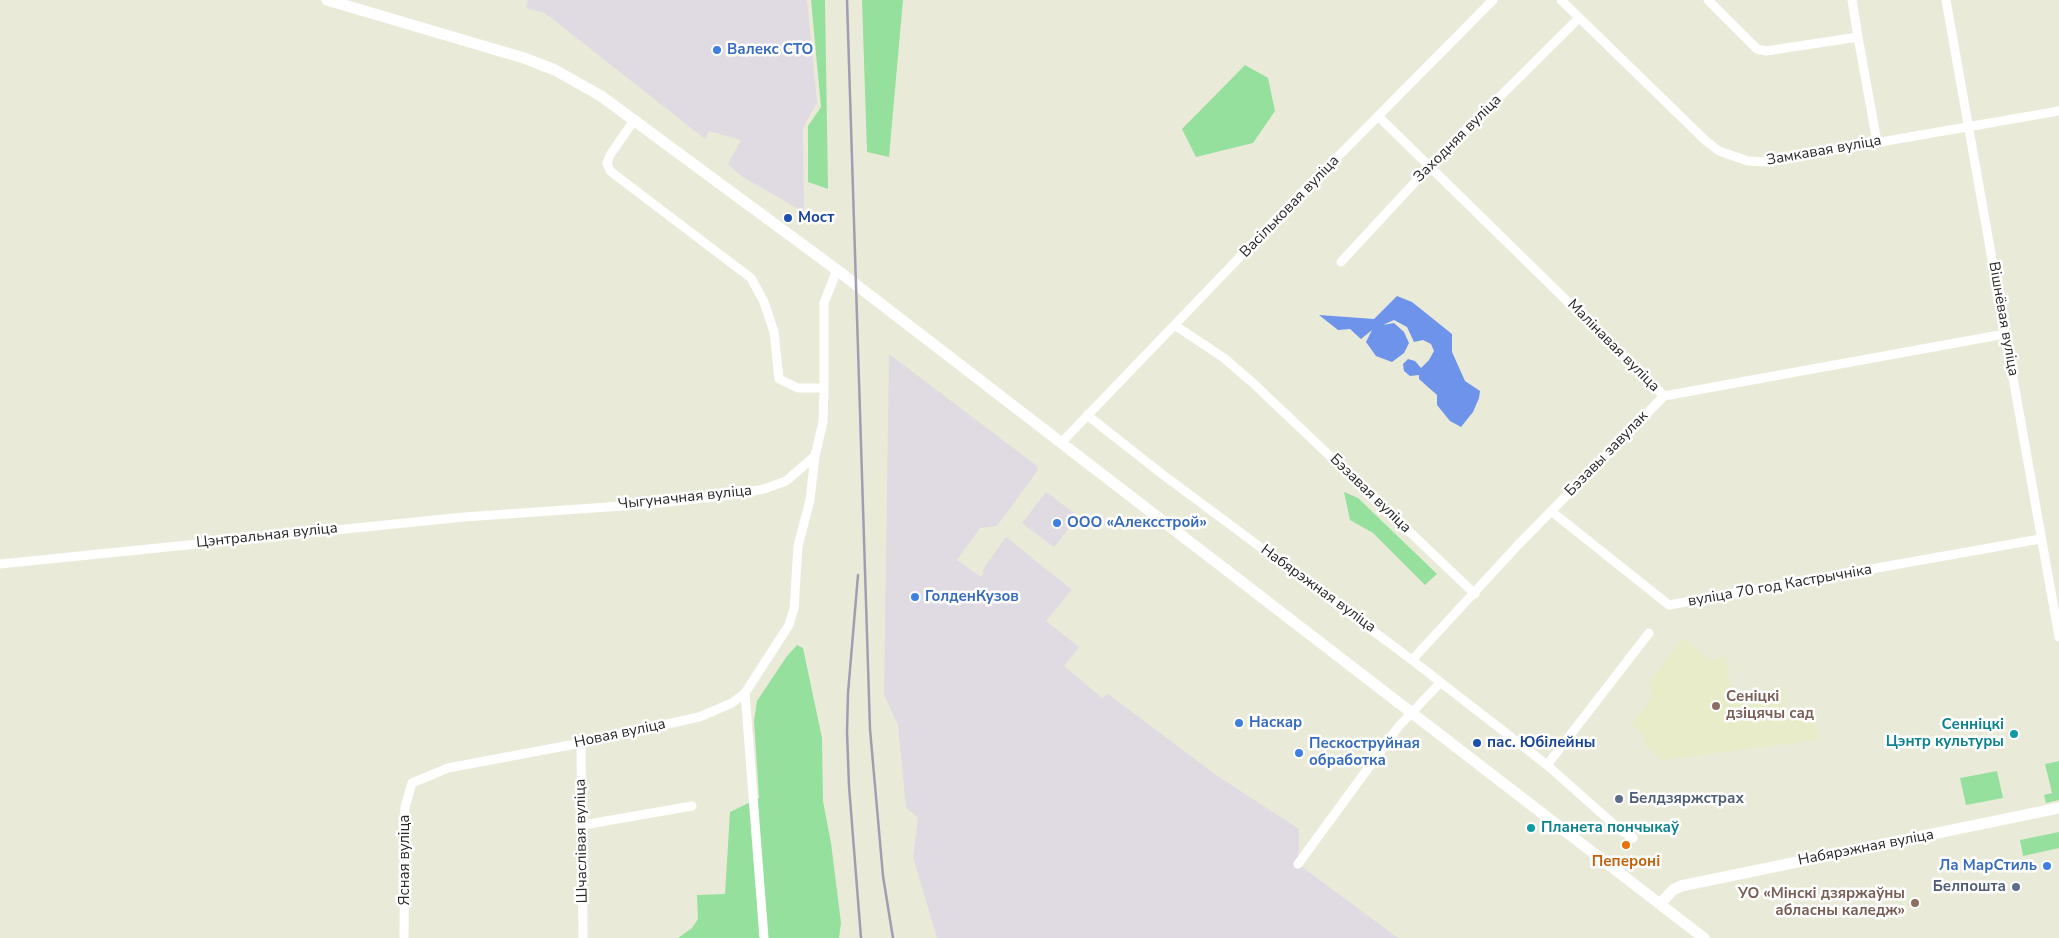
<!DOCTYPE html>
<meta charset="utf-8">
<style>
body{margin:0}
canvas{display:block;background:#eaead9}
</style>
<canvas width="2059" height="938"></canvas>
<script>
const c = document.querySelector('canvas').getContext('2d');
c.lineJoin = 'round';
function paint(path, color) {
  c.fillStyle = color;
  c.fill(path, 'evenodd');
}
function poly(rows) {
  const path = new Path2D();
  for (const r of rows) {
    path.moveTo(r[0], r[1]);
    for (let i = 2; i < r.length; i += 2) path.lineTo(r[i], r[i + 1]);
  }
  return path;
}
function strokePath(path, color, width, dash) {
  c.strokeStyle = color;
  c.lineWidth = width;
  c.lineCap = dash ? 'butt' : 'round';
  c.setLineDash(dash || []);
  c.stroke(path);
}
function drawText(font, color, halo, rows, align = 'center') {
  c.font = font + ' "Nunito Sans",sans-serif';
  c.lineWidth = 5;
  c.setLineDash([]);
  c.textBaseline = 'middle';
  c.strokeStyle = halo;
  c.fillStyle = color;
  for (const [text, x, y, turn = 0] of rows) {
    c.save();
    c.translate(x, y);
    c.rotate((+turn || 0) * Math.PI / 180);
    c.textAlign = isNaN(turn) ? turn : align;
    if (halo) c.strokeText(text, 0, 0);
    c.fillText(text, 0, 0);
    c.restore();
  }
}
paint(poly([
 [528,0,807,0,817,103,803,128,804,212,741,176,728,164,741,140,709,131,705,139,545,13,526,8],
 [889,354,1037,466,1038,470,997,526,980,528,957,560,981,577,984,573,982,571,1006,537,1072,590,1046,621,1079,647,1064,666,1102,698,1108,694,1216,775,1299,829,1298,864,1398,938,937,938,913,857,918,817,906,808,898,725,884,695],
 [1046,492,1078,516,1054,547,1022,523]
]), '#e0dae2');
paint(poly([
 [1683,638,1711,660,1725,657,1732,691,1736,693,1784,687,1787,717,1815,714,1818,740,1662,760,1645,745,1643,735,1631,725,1651,699,1650,680]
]), '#e8ecc8');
paint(poly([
 [811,0,825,0,828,189,808,182,808,126,821,107],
 [862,0,903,0,889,157,867,152],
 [1245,65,1268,78,1275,111,1253,143,1196,157,1182,129],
 [1344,492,1358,498,1437,574,1425,585,1373,533,1350,520],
 [797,645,803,648,822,738,823,801,831,843,841,923,839,938,678,938,692,928,698,919,697,895,725,894,730,812,759,798,754,721,757,701,787,656],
 [2059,761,2059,800,2046,803,2044,795,2052,793,2045,764],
 [1997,771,2003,798,1966,805,1960,778],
 [2059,832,2059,848,2023,856,2020,840]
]), '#96e09d');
paint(poly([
 [1397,296,1412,302,1452,334,1452,352,1465,381,1480,391,1479,398,1473,412,1461,427,1450,421,1437,405,1437,395,1419,379,1419,375,1410,376,1404,371,1403,364,1408,359,1415,361,1421,368,1429,360,1434,351,1431,344,1423,340,1414,342,1407,327,1394,320,1383,325,1394,323,1404,332,1409,343,1404,353,1392,362,1376,356,1366,342,1372,330,1361,339,1350,329,1338,330,1319,315,1374,319]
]), '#6d93ea');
strokePath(poly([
 [1561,0,1706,141,1719,151,1748,161,1766,162,2059,111],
 [1708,0,1757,49,1766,51,1858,37,1852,0],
 [1946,0,2059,637],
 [1858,37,1877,142],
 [1378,116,1664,396,2005,334],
 [1341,262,1429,167,1579,18],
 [1176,326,1224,358,1253,383,1475,594],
 [824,388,824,303,837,270],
 [1087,415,1162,474,1412,660,1547,765,1619,829,1633,838],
 [1061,443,1284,211,1493,0],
 [1551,511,1669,605,2040,539],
 [0,564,464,517,651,504,731,495,764,489,786,481,815,456,823,422,824,388,798,388,779,379,774,332,764,302,751,278,610,171,607,163,610,155,635,119],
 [1412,660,1518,545,1664,396],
 [745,693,764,938],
 [581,743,583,938],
 [1547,765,1649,633],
 [583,825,692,806],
 [1298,864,1399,726,1440,683],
 [404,938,405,807,412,783,448,768,581,743,699,717,732,703,745,693,789,625,794,609,798,546,810,500,815,456]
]), '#fff', 9);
strokePath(poly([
 [327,0,524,58,555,70,601,96,837,270,1704,938],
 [1660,904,1673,890,1681,886,2059,808]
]), '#fff', 11);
strokePath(poly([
 [847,0,870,729,883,876,893,938],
 [858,575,848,693,847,732,849,786,861,938]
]), '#a29cb2', 2.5);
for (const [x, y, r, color] of [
 [717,50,5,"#3f7fe0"],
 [788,218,5,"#1a4fb4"],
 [1057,523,5,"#3f7fe0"],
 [915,597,5,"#3f7fe0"],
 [1716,706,5,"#8d6e63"],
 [1239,723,5,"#3f7fe0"],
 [2014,734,5,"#0f9aa8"],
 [1477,743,5,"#1a4fb4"],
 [1299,753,5,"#3f7fe0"],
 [1619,799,5,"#5c6f8a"],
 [1531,828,5,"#0f9aa8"],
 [1626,845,5,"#e8710a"],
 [2047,866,5,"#3f7fe0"],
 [2016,887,5,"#5c6f8a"],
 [1915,903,5,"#8d6e63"]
]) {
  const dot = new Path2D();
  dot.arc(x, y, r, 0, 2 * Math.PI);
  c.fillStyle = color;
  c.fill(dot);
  strokePath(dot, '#fff', 2);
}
drawText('bold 15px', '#366cbe', '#fff', [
 ["Валекс СТО",727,50],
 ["ООО «Алексстрой»",1067,523],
 ["ГолденКузов",925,597],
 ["Наскар",1249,723],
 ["Пескоструйная",1309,744],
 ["обработка",1309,761],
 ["Ла МарСтиль",2037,866,"right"]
], 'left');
drawText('15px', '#272727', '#fff', [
 ["Заходняя вуліца",1458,139,-45],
 ["Замкавая вуліца",1824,151,-10],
 ["Васільковая вуліца",1290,207,-46],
 ["Вішнёвая вуліца",2003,319,80],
 ["Малінавая вуліца",1613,346,45],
 ["Бэзавы завулак",1607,454,-46],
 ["Бэзавая вуліца",1370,494,44],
 ["Чыгуначная вуліца",685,498,-6],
 ["Цэнтральная вуліца",267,536,-6],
 ["вуліца 70 год Кастрычніка",1780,586,-10],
 ["Набярэжная вуліца",1318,589,36],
 ["Новая вуліца",620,734,-12],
 ["Шчаслівая вуліца",582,841,-91],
 ["Набярэжная вуліца",1866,848,-11],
 ["Ясная вуліца",405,860,-90]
]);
drawText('bold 15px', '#164399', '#fff', [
 ["Мост",798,218],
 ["пас. Юбілейны",1487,743]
], 'left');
drawText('bold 15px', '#785e54', '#fff', [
 ["Сеніцкі",1726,697],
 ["дзіцячы сад",1726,714],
 ["УО «Мінскі дзяржаўны",1905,894,"right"],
 ["абласны каледж»",1905,911,"right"]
], 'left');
drawText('bold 15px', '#0d838f', '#fff', [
 ["Сенніцкі",2004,725],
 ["Цэнтр культуры",2004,742],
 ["Планета пончыкаў",1541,828,"left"]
], 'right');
drawText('bold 15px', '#4e5e75', '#fff', [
 ["Белдзяржстрах",1629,799],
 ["Белпошта",2006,887,"right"]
], 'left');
drawText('bold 15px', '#c56008', '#fff', [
 ["Пепероні",1626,862]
]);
</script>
